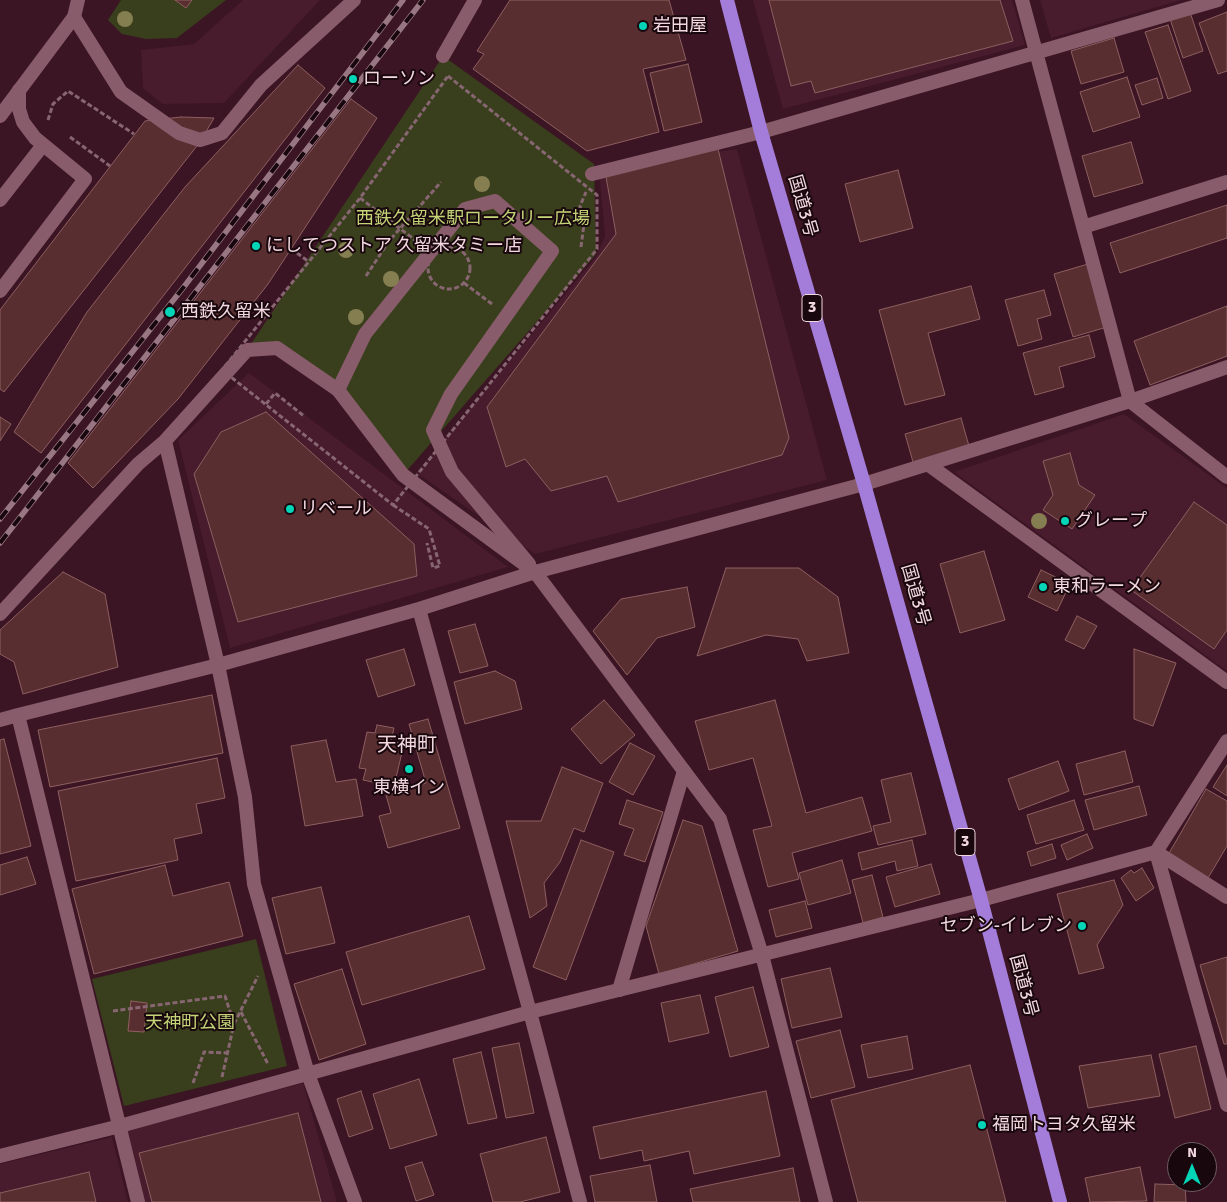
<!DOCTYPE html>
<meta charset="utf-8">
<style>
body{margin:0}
#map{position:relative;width:1227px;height:1202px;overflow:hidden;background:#3b1524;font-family:Signika,sans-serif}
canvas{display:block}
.north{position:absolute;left:1167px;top:1142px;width:50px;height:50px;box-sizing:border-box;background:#18070d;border:1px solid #6f5a61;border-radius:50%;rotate:0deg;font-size:14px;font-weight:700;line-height:20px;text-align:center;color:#f2d7df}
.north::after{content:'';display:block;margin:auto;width:18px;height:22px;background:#00d5b7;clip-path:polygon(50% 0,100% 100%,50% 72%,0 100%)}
</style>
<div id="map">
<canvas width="1227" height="1202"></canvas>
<div class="north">N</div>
</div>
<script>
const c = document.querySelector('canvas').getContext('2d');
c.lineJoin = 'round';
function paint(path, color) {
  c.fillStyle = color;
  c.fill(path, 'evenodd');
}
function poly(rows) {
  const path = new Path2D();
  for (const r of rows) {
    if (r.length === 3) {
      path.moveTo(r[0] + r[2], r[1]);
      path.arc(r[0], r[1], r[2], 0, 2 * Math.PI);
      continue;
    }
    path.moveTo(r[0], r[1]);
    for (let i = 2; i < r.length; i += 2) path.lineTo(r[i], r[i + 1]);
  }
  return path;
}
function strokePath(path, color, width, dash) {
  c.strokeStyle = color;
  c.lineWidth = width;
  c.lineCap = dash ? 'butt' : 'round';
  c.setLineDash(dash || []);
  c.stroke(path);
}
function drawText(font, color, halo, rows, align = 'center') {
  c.font = font + ' Signika,"Noto Sans JP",sans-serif';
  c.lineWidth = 4;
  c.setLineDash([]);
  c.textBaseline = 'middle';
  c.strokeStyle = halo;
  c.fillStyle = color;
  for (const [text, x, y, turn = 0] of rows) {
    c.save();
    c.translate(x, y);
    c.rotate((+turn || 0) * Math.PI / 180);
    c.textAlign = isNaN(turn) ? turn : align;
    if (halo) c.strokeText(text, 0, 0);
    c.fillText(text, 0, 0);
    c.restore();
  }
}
paint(poly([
 [243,0,320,0,224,103,162,104,143,88,141,50,194,44],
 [753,0,1012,0,1025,45,783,109],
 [1040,0,1181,0,1051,38],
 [737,149,827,480,535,554,416,473,596,257,605,236,599,170],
 [249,373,508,567,230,648,178,440],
 [1124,414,1227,488,1227,671,954,472],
 [303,1083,337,1202,144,1202,127,1131],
 [112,1137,128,1202,0,1202,0,1164]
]), '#481b2d');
paint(poly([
 [121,0,226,0,177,38,146,39,122,34,108,20],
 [443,56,594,164,596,254,403,475,338,390,277,348,247,350],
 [256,939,287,1066,124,1106,92,979]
]), '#393f1c');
const building = poly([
 [175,0,192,0,186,8,175,0],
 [510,0,669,0,686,60,643,69,659,132,587,151,473,69,484,54,477,51,510,0],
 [769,0,1000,0,1013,41,815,93,811,81,791,86,769,0],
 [1190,12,1203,51,1183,58,1170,19,1190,12],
 [1227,12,1227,71,1218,74,1199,23,1227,12],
 [1168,25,1191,91,1168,99,1145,32,1168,25],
 [1114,38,1124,72,1081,84,1071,51,1114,38],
 [688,64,702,122,664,131,650,73,688,64],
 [298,65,325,88,41,453,14,432,87,312,185,187,298,65],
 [1127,77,1140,117,1093,132,1080,92,1127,77],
 [1157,78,1163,98,1142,105,1135,85,1157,78],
 [351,99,377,118,268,284,178,399,93,488,68,463,351,99],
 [181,117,214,118,200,142,4,392,0,389,0,310,145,121,181,117],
 [1131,142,1143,183,1094,197,1082,156,1131,142],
 [718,149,789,438,782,455,618,502,607,476,551,491,525,459,506,467,487,407,616,234,605,171,718,149],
 [898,170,913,228,860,242,845,184,898,170],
 [1227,205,1227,238,1120,273,1110,243,1227,205],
 [1088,264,1107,327,1073,337,1054,274,1088,264],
 [971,286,980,319,928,333,945,395,905,405,879,310,971,286],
 [1044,290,1051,315,1037,319,1042,339,1018,346,1005,300,1044,290],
 [1227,306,1227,356,1150,385,1134,341,1227,306],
 [1089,335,1095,357,1059,367,1064,387,1035,395,1023,353,1089,335],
 [266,412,414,544,417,576,238,622,194,474,221,432,266,412],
 [0,417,11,424,0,441,0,417],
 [961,418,969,446,913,462,905,434,961,418],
 [1070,453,1079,485,1095,495,1072,529,1043,510,1053,495,1043,461,1070,453],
 [1194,502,1227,525,1227,630,1214,649,1131,590,1194,502],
 [984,551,1005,620,960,633,940,564,984,551],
 [726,568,799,568,838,597,849,653,807,661,798,639,766,635,697,656,726,568],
 [1041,570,1070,584,1057,611,1028,597,1041,570],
 [63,572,105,594,118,667,23,694,14,662,0,654,0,630,63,572],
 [687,587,695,627,657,638,627,675,593,631,621,599,687,587],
 [1077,616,1097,626,1084,649,1065,640,1077,616],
 [475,624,488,666,460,673,448,631,475,624],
 [404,649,415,685,378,697,366,660,404,649],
 [1134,649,1176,663,1153,726,1134,719,1134,649],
 [495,671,515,681,522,709,465,724,454,682,495,671],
 [212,695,223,753,50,787,38,730,212,695],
 [604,700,635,735,601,764,571,729,604,700],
 [775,700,806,813,862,797,872,831,792,853,799,879,768,887,753,830,772,826,753,758,709,770,695,721,775,700],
 [428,719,460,828,388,848,379,816,391,813,386,795,426,783,409,724,428,719],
 [377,725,394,728,391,741,404,744,395,782,383,779,382,784,363,780,366,769,359,768,367,732,375,733,377,725],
 [4,739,31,846,0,854,0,740,4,739],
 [326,740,336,782,356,779,363,816,305,826,291,746,326,740],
 [630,743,655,756,633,795,609,782,630,743],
 [1125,751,1133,782,1084,795,1076,764,1125,751],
 [217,758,225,798,196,804,202,833,174,839,178,860,76,881,58,791,217,758],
 [1058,761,1069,791,1019,810,1008,779,1058,761],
 [1227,765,1227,796,1213,787,1227,765],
 [562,767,603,783,584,832,574,828,560,862,544,883,547,906,530,918,506,821,541,821,562,767],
 [911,773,926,834,878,845,873,826,891,822,881,780,911,773],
 [1139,786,1147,815,1094,830,1085,800,1139,786],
 [1206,789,1227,801,1227,846,1208,878,1168,855,1206,789],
 [627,800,663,812,645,862,624,855,634,829,619,824,627,800],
 [1074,800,1084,830,1036,844,1027,815,1074,800],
 [683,820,702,826,738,951,659,974,646,926,683,820],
 [1087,834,1093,848,1067,860,1061,845,1087,834],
 [581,840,614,852,566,980,533,967,581,840],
 [912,840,918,866,897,871,895,861,862,870,858,853,912,840],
 [1052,844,1056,858,1031,866,1027,852,1052,844],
 [27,857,36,884,0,895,0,865,27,857],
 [842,860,851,893,808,905,799,873,842,860],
 [931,864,940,894,895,907,886,877,931,864],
 [165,865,173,896,229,882,243,936,94,974,72,889,165,865],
 [1142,868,1154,888,1136,901,1121,878,1131,870,1134,873,1142,868],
 [872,875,883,917,863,923,852,880,872,875],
 [1114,880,1123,905,1097,945,1104,968,1079,974,1057,894,1114,880],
 [321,887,335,943,286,954,272,898,321,887],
 [805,901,812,928,776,937,769,910,805,901],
 [469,916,485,969,362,1005,346,952,469,916],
 [1227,957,1227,1044,1224,1044,1200,965,1227,957],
 [830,968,842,1017,792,1028,781,979,830,968],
 [342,969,366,1044,319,1060,294,984,342,969],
 [753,987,769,1047,730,1057,715,997,753,987],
 [700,995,709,1033,669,1042,661,1003,700,995],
 [131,1001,147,1003,144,1032,128,1031,131,1001],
 [840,1030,855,1087,811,1098,796,1041,840,1030],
 [907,1036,913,1069,868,1078,861,1045,907,1036],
 [519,1043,534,1113,506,1118,492,1048,519,1043],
 [1196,1046,1211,1109,1175,1118,1159,1054,1196,1046],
 [481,1052,497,1118,468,1124,453,1059,481,1052],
 [1151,1055,1160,1096,1088,1108,1079,1066,1151,1055],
 [970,1065,1006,1202,858,1202,831,1100,970,1065],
 [419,1079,437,1135,390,1149,373,1094,419,1079],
 [361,1091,373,1129,349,1137,337,1099,361,1091],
 [766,1091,780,1156,694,1174,689,1151,644,1161,642,1150,600,1159,593,1127,766,1091],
 [298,1113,321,1202,152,1202,139,1153,298,1113],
 [546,1137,560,1192,520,1202,493,1202,480,1154,546,1137],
 [422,1162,434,1195,416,1201,405,1167,422,1162],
 [650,1165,657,1202,595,1202,590,1176,650,1165],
 [1140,1167,1147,1201,1090,1202,1085,1178,1140,1167],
 [793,1168,800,1202,693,1202,690,1189,793,1168],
 [89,1172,96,1202,0,1202,0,1193,89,1172],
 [1155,1184,1185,1185,1186,1202,1154,1202,1155,1184]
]);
paint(building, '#582e30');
strokePath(building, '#8e5f60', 1);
strokePath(poly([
 [448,76,597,195,597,249,393,505,222,370,360,198,448,76],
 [48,120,53,104,68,91,134,134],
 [70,137,110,166],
 [360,198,415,240],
 [449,268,21],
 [581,247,584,224,580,206,586,192],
 [297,253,309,262],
 [366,276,389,241,441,182],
 [464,283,492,304],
 [266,404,275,393,304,416],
 [393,505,429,529,440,566,433,568,427,543],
 [113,1011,225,996,234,1024,258,976],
 [241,1012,268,1064],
 [222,1077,234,1024],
 [193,1083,204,1052,227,1053]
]), '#876672', 3, [5, 2.5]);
strokePath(poly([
 [74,17,121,92,179,133,200,140,222,133,261,85,354,0],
 [592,174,761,132],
 [0,200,43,145],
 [0,291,85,179,35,138,23,122,19,109,19,90],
 [338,390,365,334,465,209,495,201,552,251,451,394,433,430,452,472,529,564],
 [619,990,684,771]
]), '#895c6b', 14);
strokePath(poly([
 [1022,0,1130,401,1227,477],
 [443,56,475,0],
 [761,132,1218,0],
 [1083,227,1227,182],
 [929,465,1227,682],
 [419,609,530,1012,580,1202],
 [0,614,138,464,165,441,247,350,277,348,338,390,403,475,535,572,720,819,762,955,826,1202],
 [18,715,218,665,165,441],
 [0,720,18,715,138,1202],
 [1156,852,1227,1105],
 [1156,852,1227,897],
 [0,1156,120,1126,530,1012,981,900,1156,852,1227,741],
 [355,1202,308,1074,254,884,245,797,218,665,419,609,535,572,864,484,1130,401,1227,367]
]), '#895c6b', 14);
strokePath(poly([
 [0,116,74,17,78,0]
]), '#895c6b', 14);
strokePath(poly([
 [727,0,761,132,864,484,981,900,1060,1202]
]), '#a47cda', 14);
const rail = poly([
 [0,519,183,288,403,0],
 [0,543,423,0]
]);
strokePath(rail, '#987783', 5.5);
strokePath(rail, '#18070d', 4, [11]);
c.fillStyle = '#857e51';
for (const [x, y] of [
 [125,19],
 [482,184],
 [346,250],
 [391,279],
 [356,317],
 [1039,521]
]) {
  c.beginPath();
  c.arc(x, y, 8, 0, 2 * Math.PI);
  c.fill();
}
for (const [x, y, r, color] of [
 [643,26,5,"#00d5b7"],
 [353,79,5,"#00d5b7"],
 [256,246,5,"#00d5b7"],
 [170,312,6,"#00d5b7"],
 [290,509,5,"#00d5b7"],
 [1065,521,5,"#00d5b7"],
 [1043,587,5,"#00d5b7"],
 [409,769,5,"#00d5b7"],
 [1082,926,5,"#00d5b7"],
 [982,1125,5,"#00d5b7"]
]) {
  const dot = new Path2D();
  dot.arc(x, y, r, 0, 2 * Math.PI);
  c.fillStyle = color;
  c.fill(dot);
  strokePath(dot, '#18070d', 2);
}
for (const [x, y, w] of [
 [812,308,20],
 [965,842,20]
]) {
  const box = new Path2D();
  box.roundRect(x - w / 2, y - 13.5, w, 27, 4);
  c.fillStyle = '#18070d';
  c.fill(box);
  strokePath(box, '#f2d7df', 1);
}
drawText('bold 16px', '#f2d7df', null, [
 ["3",812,308],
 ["3",965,842]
]);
drawText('18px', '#f2d7df', '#18070d', [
 ["岩田屋",653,26],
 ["ローソン",363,79],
 ["にしてつストア 久留米タミー店",266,246],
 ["西鉄久留米",181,312],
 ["リベール",300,509],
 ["グレープ",1075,521],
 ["東和ラーメン",1053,587],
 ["東横イン",409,788,"center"],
 ["セブン-イレブン",1072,926,"right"],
 ["福岡トヨタ久留米",992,1125]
], 'left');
drawText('18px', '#f2d7df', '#18070d', [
 ["国道3号",802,206,74],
 ["国道3号",915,595,74],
 ["国道3号",1023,986,75]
]);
drawText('18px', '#c2d476', '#18070d', [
 ["西鉄久留米駅ロータリー広場",473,219],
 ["天神町公園",190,1023]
]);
drawText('20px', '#f2d7df', '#18070d', [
 ["天神町",407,746]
]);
</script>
